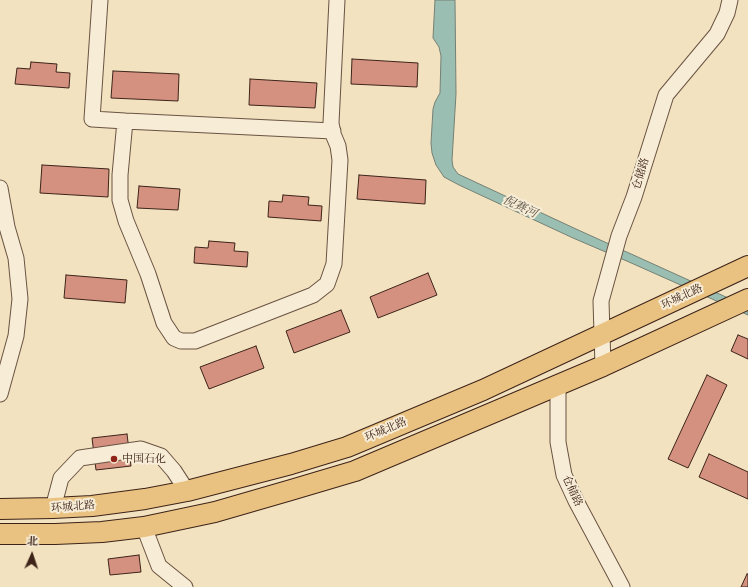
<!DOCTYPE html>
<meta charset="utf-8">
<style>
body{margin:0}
#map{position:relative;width:748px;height:587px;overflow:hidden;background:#f2e2c0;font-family:"Old Standard TT","Noto Serif SC",serif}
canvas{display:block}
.north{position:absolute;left:12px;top:535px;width:40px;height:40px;-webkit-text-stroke:3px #f7ecd6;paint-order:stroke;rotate:3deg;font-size:11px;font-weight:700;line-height:16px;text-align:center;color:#3d2318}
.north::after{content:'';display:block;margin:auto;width:14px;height:18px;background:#3d2318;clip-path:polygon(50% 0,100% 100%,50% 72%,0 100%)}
</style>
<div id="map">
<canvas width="748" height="587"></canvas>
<div class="north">北</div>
</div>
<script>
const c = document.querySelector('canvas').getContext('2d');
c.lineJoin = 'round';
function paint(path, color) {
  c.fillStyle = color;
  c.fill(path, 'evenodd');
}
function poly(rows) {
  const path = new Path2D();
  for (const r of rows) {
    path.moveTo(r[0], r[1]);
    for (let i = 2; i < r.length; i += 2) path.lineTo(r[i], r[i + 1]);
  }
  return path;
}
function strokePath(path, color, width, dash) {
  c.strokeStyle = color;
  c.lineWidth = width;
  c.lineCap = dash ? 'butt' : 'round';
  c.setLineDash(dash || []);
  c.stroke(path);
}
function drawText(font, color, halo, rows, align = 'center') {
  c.font = font + ' "Old Standard TT","Noto Serif SC",serif';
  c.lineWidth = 4;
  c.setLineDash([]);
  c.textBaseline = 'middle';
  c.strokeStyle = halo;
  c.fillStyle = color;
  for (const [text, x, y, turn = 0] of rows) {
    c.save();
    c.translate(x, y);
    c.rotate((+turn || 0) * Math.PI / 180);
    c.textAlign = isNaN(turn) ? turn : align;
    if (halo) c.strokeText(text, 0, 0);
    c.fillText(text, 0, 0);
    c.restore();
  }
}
const water = poly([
 [435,0,455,0,456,94,452,160,453,167,458,174,576,229,748,307,748,315,629,262,573,238,459,185,444,177,436,165,432,153,431,143,433,109,435,102,440,93,441,56,439,47,433,38,435,0]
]);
paint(water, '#9bbeb2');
strokePath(water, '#758074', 1);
const building = poly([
 [352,59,418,63,417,87,351,84,352,59],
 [31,62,57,64,56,72,70,73,69,88,15,84,17,68,30,69,31,62],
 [113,71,179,74,178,101,111,98,113,71],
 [250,79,317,83,315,108,249,105,250,79],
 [42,165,109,169,108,197,40,193,42,165],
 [359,175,426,180,425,204,357,199,359,175],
 [139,186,180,189,178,210,137,208,139,186],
 [283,195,309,197,308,205,322,206,321,221,268,217,269,201,282,202,283,195],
 [209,241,235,243,234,251,248,252,247,267,194,263,195,247,208,248,209,241],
 [428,273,437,295,378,318,370,297,428,273],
 [66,275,127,280,125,303,64,298,66,275],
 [341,310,350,332,294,353,286,331,341,310],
 [738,335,748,339,748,359,731,351,738,335],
 [256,346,264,368,209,389,200,367,256,346],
 [707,375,727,385,688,468,668,459,707,375],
 [127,434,131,466,96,470,92,438,127,434],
 [709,454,748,472,748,499,699,477,709,454],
 [139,555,141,572,110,575,108,559,139,555],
 [747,574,748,574,748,587,741,587,747,574]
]);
paint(building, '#d49180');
strokePath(building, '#3d2318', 1);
const minor = poly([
 [100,0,92,119,125,121,120,175,120,200,126,221,148,274,164,323,174,338,181,341,195,341,313,295,327,284,334,264,340,160,338,146,333,134,331,123,337,0],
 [125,121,333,131],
 [0,188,7,227,16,258,20,299,16,336,0,394],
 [603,366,601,301,619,236,634,197,666,95,717,34,727,13,730,0],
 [558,385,558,442,564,475,576,501,622,587],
 [53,508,61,478,80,458,141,449,161,456,174,471,187,491],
 [144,527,159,566,185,587]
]);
const major = poly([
 [0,509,53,508,92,506,145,499,187,491,291,464,347,447,483,390,748,266],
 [0,534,55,534,102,532,144,527,215,512,291,490,355,471,603,366,748,299]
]);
strokePath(minor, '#6a5342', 17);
strokePath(major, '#3d2318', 22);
strokePath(minor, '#f7ecd6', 15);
strokePath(major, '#e9c180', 20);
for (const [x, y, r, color] of [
 [114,459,4,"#8f2418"]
]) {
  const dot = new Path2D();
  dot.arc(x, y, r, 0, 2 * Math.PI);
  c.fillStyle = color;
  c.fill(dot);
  strokePath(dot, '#f7ecd6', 1.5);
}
drawText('11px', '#3d2318', '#f7ecd6', [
 ["仓储路",641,174,-73],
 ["环城北路",682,297,-25],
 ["环城北路",386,430,-23],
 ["仓储路",572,491,65],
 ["环城北路",73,507,-4]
]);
drawText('11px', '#3d2318', '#f7ecd6', [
 ["中国石化",122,459]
], 'left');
drawText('italic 12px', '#595246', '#f7ecd6', [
 ["倪赛河",520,207,25]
]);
</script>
